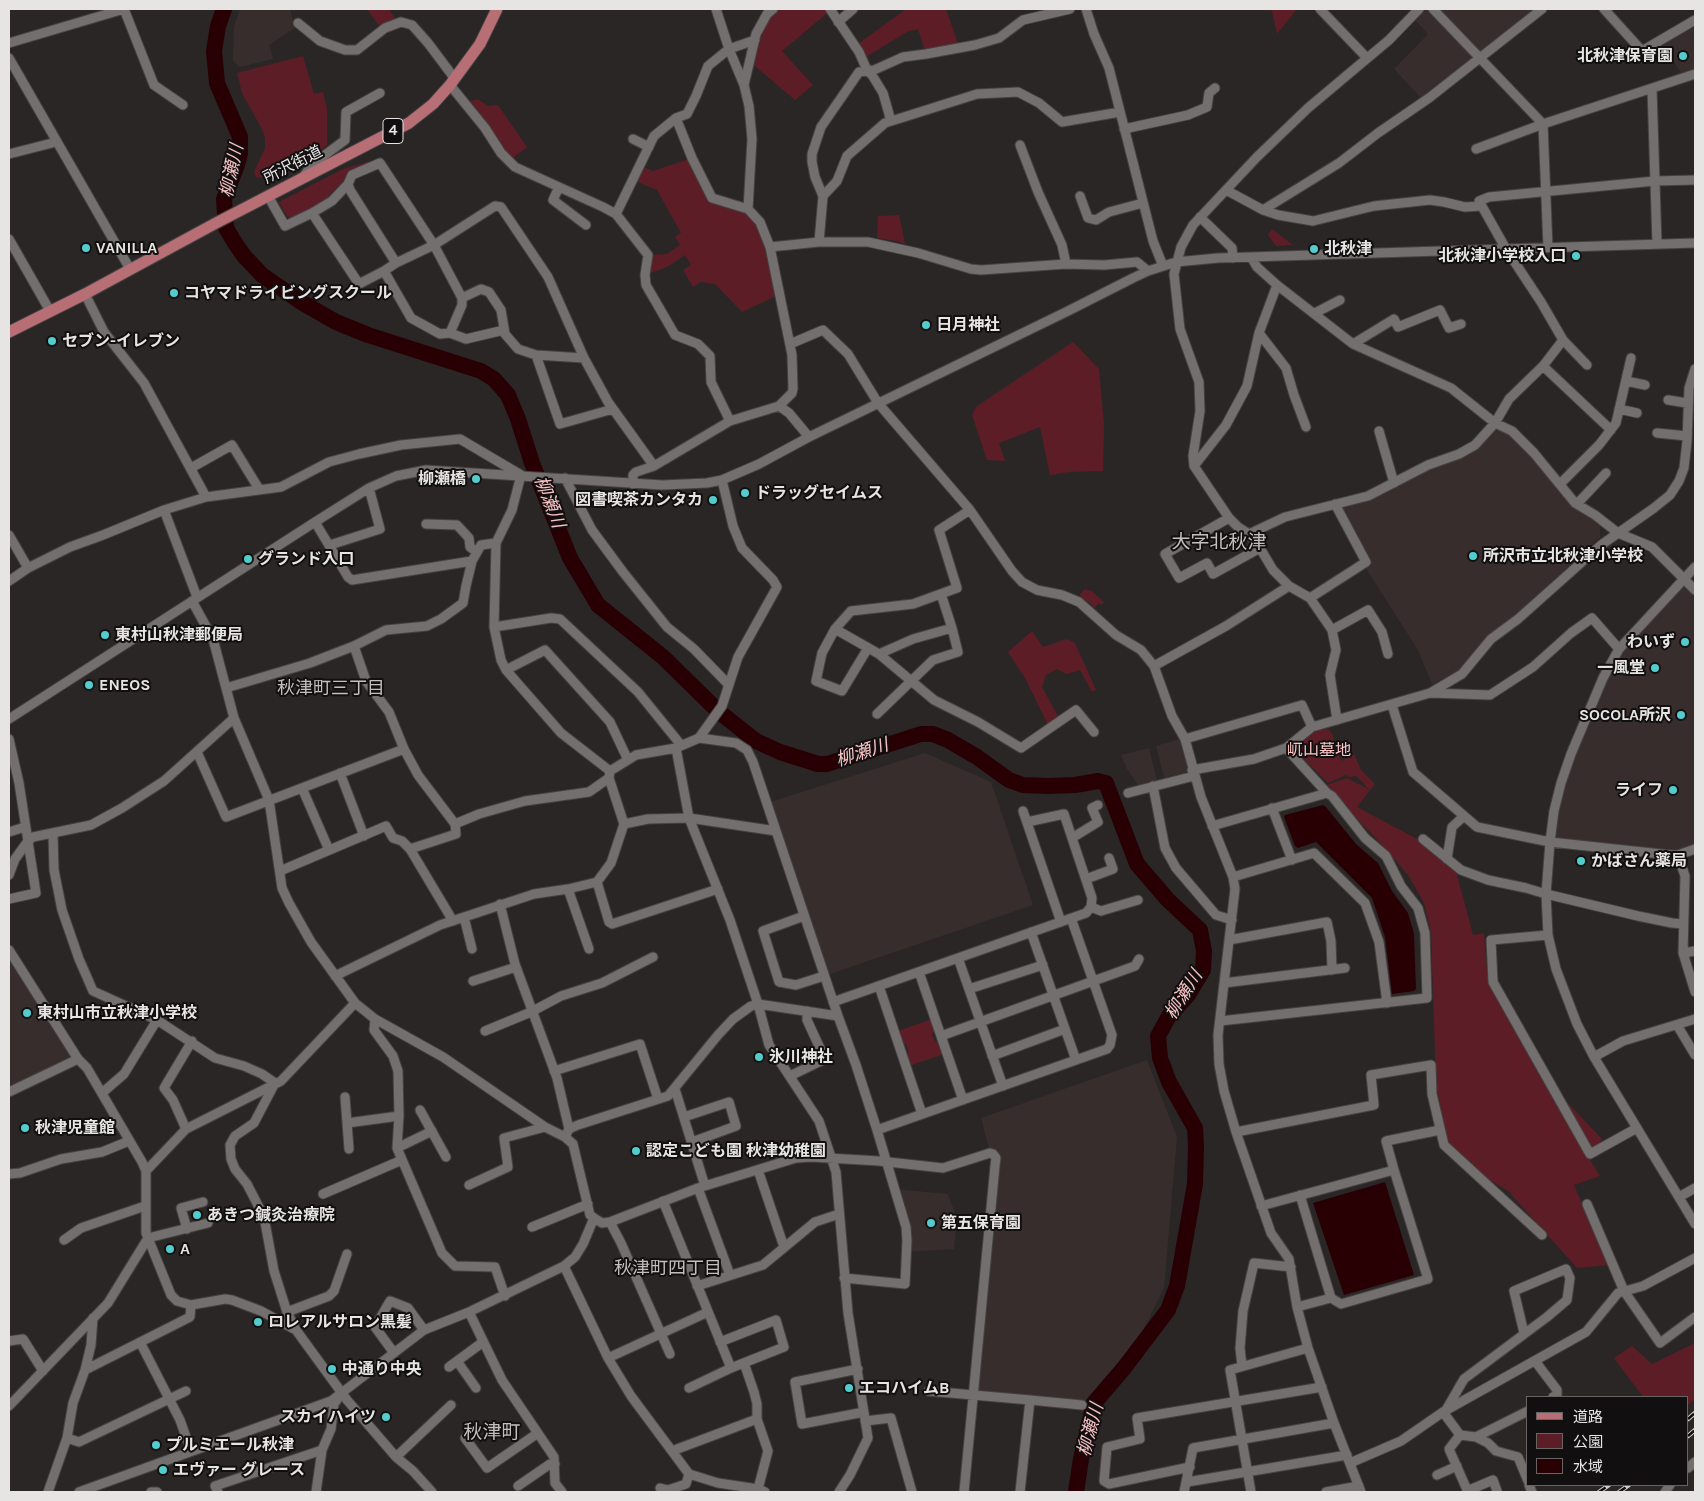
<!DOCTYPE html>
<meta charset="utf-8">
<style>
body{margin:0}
#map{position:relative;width:1704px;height:1501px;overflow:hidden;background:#2a2626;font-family:Karla,"Noto Sans JP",sans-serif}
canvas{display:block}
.frame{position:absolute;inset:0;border:10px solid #e7e4e4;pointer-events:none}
.legend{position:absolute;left:1526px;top:1396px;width:162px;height:90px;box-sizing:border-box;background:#110f0f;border:1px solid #676464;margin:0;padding:6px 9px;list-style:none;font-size:15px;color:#e7e4e4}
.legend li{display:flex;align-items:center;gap:10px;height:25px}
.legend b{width:25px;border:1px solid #676464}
</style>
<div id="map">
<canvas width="1704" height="1501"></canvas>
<div class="frame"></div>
<ul class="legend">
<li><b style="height:6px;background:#b76e74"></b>道路</li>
<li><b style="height:14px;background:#5d1d26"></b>公園</li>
<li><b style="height:14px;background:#280004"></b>水域</li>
</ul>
</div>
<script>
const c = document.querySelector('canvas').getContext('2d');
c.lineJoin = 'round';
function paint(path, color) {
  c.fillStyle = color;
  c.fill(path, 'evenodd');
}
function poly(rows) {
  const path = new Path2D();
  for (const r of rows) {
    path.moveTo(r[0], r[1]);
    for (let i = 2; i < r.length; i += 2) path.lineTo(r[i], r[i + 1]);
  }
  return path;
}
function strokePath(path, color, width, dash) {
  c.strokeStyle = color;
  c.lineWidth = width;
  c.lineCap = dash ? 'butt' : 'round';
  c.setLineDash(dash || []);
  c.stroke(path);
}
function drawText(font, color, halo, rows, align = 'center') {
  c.font = font + ' Karla,"Noto Sans JP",sans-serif';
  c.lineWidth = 4;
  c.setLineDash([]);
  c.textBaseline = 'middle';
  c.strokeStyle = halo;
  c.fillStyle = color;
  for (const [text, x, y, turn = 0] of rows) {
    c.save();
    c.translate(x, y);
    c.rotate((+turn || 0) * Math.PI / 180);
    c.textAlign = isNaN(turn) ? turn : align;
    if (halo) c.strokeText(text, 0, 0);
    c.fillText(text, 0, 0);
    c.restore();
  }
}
paint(poly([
 [240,9,290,9,295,28,269,45,273,59,240,67,233,61,234,27],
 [1419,9,1536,9,1424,101,1394,69,1428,34,1412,17],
 [1695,27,1695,69,1682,74,1662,44],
 [1498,430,1508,433,1600,523,1600,537,1513,618,1495,630,1481,644,1461,669,1432,684,1418,650,1365,567,1371,565,1340,508,1341,505,1353,504],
 [1684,578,1695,590,1695,849,1678,855,1550,842,1561,783,1619,649],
 [1180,739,1189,771,1164,778,1156,746],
 [1149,748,1157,780,1138,785,1127,769,1121,755],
 [925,753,991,782,1033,905,824,976,767,803],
 [9,955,71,1056,9,1087],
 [1147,1060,1177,1137,1164,1288,1139,1338,1082,1405,973,1395,996,1158,990,1153,981,1118],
 [894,1189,948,1194,957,1219,954,1249,907,1252]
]), '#382d2d');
paint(poly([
 [367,9,389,9,396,20,380,27],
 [773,9,831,10,782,51,813,85,795,100,750,62,756,34],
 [906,9,946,9,959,47,926,54,918,29,907,32,864,58,858,44],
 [1267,9,1297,9,1277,34,1272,11],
 [303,56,314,94,323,92,327,109,327,145,321,150,281,171,260,178,256,177,254,172,265,148,265,138,262,129,242,93,237,73],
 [478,99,488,106,498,105,527,147,514,157,510,157,495,139,485,120,470,101],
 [692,158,712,198,748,209,760,222,780,294,742,312,715,284,701,282,693,287,683,270,691,265,685,255,667,267,645,275,648,255,667,254,680,245,675,237,681,233,657,190,633,180,640,166,653,171],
 [374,160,353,170,326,199,293,218,287,216,279,202,343,169],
 [899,215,905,244,897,241,877,238,878,216],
 [1272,229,1293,245,1276,246,1268,235],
 [1073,342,1099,369,1104,425,1103,471,1069,472,1050,475,1040,427,999,443,1005,461,987,460,972,415,977,406],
 [1085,589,1092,591,1104,602,1101,605,1099,603,1094,608,1090,603,1081,598,1080,594],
 [1032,631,1043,647,1067,639,1075,643,1096,690,1092,692,1080,670,1066,674,1057,669,1046,675,1042,687,1059,718,1048,725,1025,678,1008,652],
 [1328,729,1332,734,1340,758,1342,761,1354,754,1361,770,1375,784,1370,790,1356,776,1349,777,1346,775,1328,783,1294,749,1295,746,1317,730],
 [1347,778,1370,790,1357,807,1421,841,1456,871,1473,935,1484,933,1488,982,1541,1075,1602,1139,1590,1160,1600,1176,1574,1185,1608,1265,1577,1268,1508,1191,1450,1156,1436,1084,1431,933,1424,903,1408,875,1373,835,1324,786],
 [932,1019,936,1028,932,1034,935,1041,940,1043,944,1054,909,1066,906,1056,909,1051,906,1045,901,1042,898,1031],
 [1695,1343,1695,1399,1688,1405,1688,1397,1643,1397,1614,1358,1632,1346,1652,1364]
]), '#5d1d26');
paint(poly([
 [1323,805,1326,807,1356,844,1378,863,1392,891,1408,913,1414,934,1416,989,1414,991,1392,994,1385,937,1372,898,1316,842,1298,848,1295,846,1284,817,1285,815],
 [1385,1182,1414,1275,1344,1295,1313,1203]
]), '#280004');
strokePath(poly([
 [224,9,218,26,214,51,217,83,240,137,240,154,237,165,224,199,226,228,235,243,244,256,262,275,301,302,336,322,368,335,481,371,494,379,508,395,518,419,532,463,570,558,598,605,663,657,718,711,756,741,780,752,818,764,827,764,921,734,933,734,948,740,977,757,1009,780,1023,785,1048,786,1075,785,1098,781,1106,783,1137,864,1168,900,1200,930,1204,951,1203,970,1188,995,1169,1016,1158,1036,1160,1058,1169,1082,1195,1128,1196,1146,1195,1184,1177,1286,1168,1310,1124,1368,1094,1403,1081,1459,1076,1492]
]), '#280004', 16);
const minor = poly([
 [124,9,154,85,183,105],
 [830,9,859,52,867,70,872,75,883,93,891,121],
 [1086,9,1094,34,1109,68,1153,241,1163,266],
 [1320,9,1367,58],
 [1419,9,1389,40,1308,108,1257,157,1193,225,1181,247,1174,274,1180,329,1199,382,1200,411,1193,456,1194,466,1229,518,1238,527,1249,534,1285,517,1368,496,1428,465,1459,454,1475,445,1495,423,1509,399,1543,366,1563,340,1541,302,1506,249,1479,201,1489,197,1655,181,1695,180],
 [1433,9,1543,124,1548,248],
 [1604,9,1642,51,1695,20],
 [838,22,853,9],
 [298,23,320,41,345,50,357,50,385,28,401,22,412,25,428,43,455,79],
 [9,43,124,9],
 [9,58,130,269],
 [450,85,485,128,501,153,515,167,603,207,616,214,648,255,645,275,646,285,675,335,698,344,710,356,711,382,730,421],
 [744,85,756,34,767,14,773,9],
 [1652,89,1657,244],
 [676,118,692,158,712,198,748,209],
 [1124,129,1188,115,1207,107,1209,93,1215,88],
 [633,139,649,147],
 [1020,145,1038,192,1062,245,1066,264],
 [1476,149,1543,124,1695,74],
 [9,154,56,142],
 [303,177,313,164,345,140,346,112,380,93],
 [559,187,553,200,586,225],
 [1226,190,1263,210,1339,163,1378,133,1429,98,1542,9],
 [268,196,285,226,312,213,332,201,348,184],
 [823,196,837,181,847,156,885,123,977,94,1018,92,1039,103,1062,122,1120,112],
 [1080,196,1088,218,1096,220,1109,212,1143,203],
 [1263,210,1278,215,1313,221,1374,206,1430,200,1444,202,1465,207,1482,206],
 [312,213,359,284,384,271],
 [616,214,654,136,676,118,687,114,696,96,708,66,729,49,755,40],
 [1200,217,1232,248,1233,258],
 [9,239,50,311],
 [819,242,823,196,815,177,812,162,812,154,821,127,859,72,874,70,903,57,926,54,975,45,999,38,1023,20,1070,9],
 [770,247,819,242,868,242,918,253,971,269,981,270,1066,264,1104,265,1137,262,1148,271],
 [1251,257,1257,267,1277,285,1353,344,1451,388,1495,423,1512,431,1534,453,1575,503,1595,515,1618,533,1652,547,1695,590],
 [396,263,350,190,348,184,352,175,380,163,434,245,462,298],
 [85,294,104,332,144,383,206,497],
 [1315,313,1340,300],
 [504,330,466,339,450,333,440,334,411,318,384,271,396,263,434,245,495,206,501,207,548,277,584,358],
 [450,333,462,305,462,298,481,289,489,292,501,310,505,334,518,349,536,355,560,424,613,409],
 [1259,333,1286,368,1294,395,1306,427],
 [1563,340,1587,365],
 [790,344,823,330,848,354,878,403,970,510,1012,571,1022,582,1037,590,1062,595,1079,602,1116,635,1141,650,1154,666,1172,716,1185,739,1201,797,1233,877,1235,889,1218,1035,1219,1064,1224,1091,1236,1132,1271,1233,1289,1259,1297,1307,1308,1348,1334,1423,1361,1492],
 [1353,344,1394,319,1398,327,1440,310,1449,328,1461,324],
 [536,355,584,358,608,402,654,466,730,421,779,406,792,393,793,389,792,355,770,247,760,222,748,209,752,139,749,106,744,85,729,49,716,9],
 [1543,366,1611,430],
 [1626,381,1645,385],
 [1668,400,1687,403],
 [779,406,789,413,809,437],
 [1619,409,1637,413],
 [1379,431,1394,483],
 [1657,433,1687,436],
 [1194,466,1226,425,1247,386,1259,333,1277,285],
 [191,468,232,445,259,489],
 [565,478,592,530,623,572,667,627,694,649,729,685],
 [633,484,633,475,636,472,654,466],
 [1560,484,1599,445,1616,423,1631,358],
 [1577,504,1606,473],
 [164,510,197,597],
 [1229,518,1165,554,1179,578,1207,563,1213,574,1260,548],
 [315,522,348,577,352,580,472,561],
 [426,524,457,525,469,538,470,547,477,552],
 [1249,534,1260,548,1273,570,1289,586,1310,598,1332,630,1336,650,1330,675,1337,720],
 [9,535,28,568],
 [330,545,380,529,369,488],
 [1695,567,1619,649,1603,678,1571,754,1561,783,1554,811,1550,842,1546,894,1548,935,1556,969,1577,1024,1594,1057,1695,1224],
 [9,581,28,568,70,547,103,535,164,510,206,497,281,487,329,462,359,454,401,445,460,439,521,475,512,510,496,543,494,627,501,660,506,670,561,733,610,771],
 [941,594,952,628],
 [1310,598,1366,562,1335,504],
 [192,601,213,639,234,718,269,800,282,888,289,903,311,942,355,1003,375,1019,443,1057,545,1127,565,1137,573,1144,590,1215,594,1218,602,1223,610,1222,698,1188,796,1158,811,1157,879,1161,943,1168,990,1153,993,1154,996,1158,995,1166,964,1492],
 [494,627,551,618,560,619,638,692,681,745],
 [835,629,879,654,934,700,978,722,1021,748,1076,710,1094,732],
 [1332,630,1368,610,1382,632,1388,654],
 [868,648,842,691,816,681,822,653,835,629,851,611,913,604,957,588,939,530,970,510],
 [1154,666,1226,626,1289,586],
 [506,670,545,650,610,722,628,760],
 [226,688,310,663,354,646,386,630,427,626,441,619,463,603,466,586,472,561,481,545,496,543],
 [1430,693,1490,695,1533,667,1571,633,1592,618,1619,649],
 [1392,705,1413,772,1477,827,1550,842,1671,855,1678,855,1695,849],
 [877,714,933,660,958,652,952,628,913,639,879,654],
 [9,719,315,522,369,488,396,476,426,470,442,471,662,485,707,483,722,480,759,464,809,437,1068,311,1133,278,1148,271,1176,262,1218,258,1695,243],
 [699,738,722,706,738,657,777,587,773,580,742,548,733,526,722,480],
 [9,739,19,783,36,893,9,899],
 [1185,739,1302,705,1312,727],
 [676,748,689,818,730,920,758,1004,769,1045,819,1121,836,1172,848,1313,868,1438,850,1475,839,1492],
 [197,752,226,817,404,749],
 [1192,770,1254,759,1286,748,1312,727,1430,693,1462,674,1491,639,1518,619,1601,545,1654,508,1670,495,1679,481,1684,468,1687,441,1689,388,1695,369],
 [340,773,364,836],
 [1153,786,1165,848,1176,868,1216,915,1232,920],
 [302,788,329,850],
 [1128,793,1194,776],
 [1272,808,1292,860],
 [1023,811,1061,922],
 [1027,822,1064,814,1072,838],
 [455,824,479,814,525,801,589,792,609,778,610,771,636,755,676,748,699,738,736,743,747,750,753,762,838,1016,856,1065,877,1130,906,1227,907,1240,905,1284,844,1278],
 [624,824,648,819,689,818,776,831],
 [1212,826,1327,793],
 [9,832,25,827],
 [53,834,54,870,62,910,79,959,93,991,157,1020,215,1058,244,1066,262,1074,275,1083],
 [1423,839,1461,870,1488,880,1526,888,1546,894,1638,916,1672,923,1683,924],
 [410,849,453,921],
 [1678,855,1685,876,1683,953,1695,992],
 [1447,859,1452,827,1464,816],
 [280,871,386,826,393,838,402,841,410,849,456,834,455,824,418,775,404,749,389,712,366,681,354,646],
 [9,875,15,859,28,841,33,837,91,825,122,808,164,781,234,718],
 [1233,877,1314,853,1365,903,1379,942,1387,1003],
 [1086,879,1113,869,1109,858],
 [597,882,609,922,612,924,718,889],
 [568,889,589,949],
 [500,904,515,964,557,1078,569,1129],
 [1091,907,1101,911,1138,900],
 [804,916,763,931,779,982,796,985,824,976],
 [464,917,472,949],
 [1031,932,1076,1060],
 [1548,935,1491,940,1493,982,1590,1154,1637,1128],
 [1229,940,1327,922,1331,941,1332,970],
 [9,950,78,1059,87,1068,142,1162,146,1171,146,1233,171,1295,177,1301,191,1305,225,1299,232,1300,261,1311,296,1330,347,1400,396,1457,413,1471,432,1492],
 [1683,953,1695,951],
 [958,958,1003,1086],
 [919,972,963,1100],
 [335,976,440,925,534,894,568,889,597,882,611,863,624,824,609,778],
 [473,981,516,967],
 [1224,983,1345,968],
 [879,986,922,1114],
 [969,989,1043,965],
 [833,1002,1086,913,1091,907,1092,898,1072,838,1098,822,1092,808,1098,805],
 [1220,1021,1427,998,1425,933,1418,908,1401,886,1386,856,1365,838,1332,796,1327,793,1286,748],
 [1677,1025,1695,1055],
 [485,1031,531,1012,561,996,602,983,653,957],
 [941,1036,1135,966,1139,959],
 [992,1056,1065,1029],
 [1594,1057,1623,1041,1695,1019],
 [554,1071,640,1044,658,1099],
 [790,1076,825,1059,807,1020,807,1011],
 [275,1083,254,1123,235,1136,230,1145,231,1159,235,1169,247,1184,264,1217,274,1271,287,1312,296,1330],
 [675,1089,705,1186],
 [9,1092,78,1059],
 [102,1093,124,1074,157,1020],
 [345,1097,349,1149],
 [420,1110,446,1157],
 [399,1116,397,1148,442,1253,455,1266,495,1267,505,1296],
 [684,1117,729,1102,736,1126,692,1142],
 [347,1123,399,1116,398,1071,393,1056,374,1030,375,1019],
 [186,1129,173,1100,164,1088,192,1041],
 [877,1130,1076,1060,1107,1049,1110,1045,1112,1035,1071,918],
 [1236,1132,1374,1105,1371,1075,1431,1065,1432,1094,1444,1145,1542,1235],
 [565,1137,569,1129,578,1125,668,1096,718,1035,733,1019,751,1006,758,1004,838,1016],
 [397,1148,432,1131],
 [758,1170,784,1247],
 [146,1171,186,1129,281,1081,355,1003],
 [9,1174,20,1173,61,1159,102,1152,129,1141],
 [469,1185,508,1167,504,1138,545,1127],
 [698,1188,730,1275],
 [323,1194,402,1160],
 [1300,1195,1331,1298,1341,1304,1428,1279,1394,1170],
 [1679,1197,1695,1188],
 [663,1201,731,1368],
 [1587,1204,1624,1291,1660,1343,1695,1317],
 [1261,1206,1394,1170,1386,1141,1440,1130],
 [610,1222,621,1243,670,1354],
 [532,1227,588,1204],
 [187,1229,181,1208,203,1202],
 [64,1240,81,1228,145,1206],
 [564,1266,608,1358,631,1396,689,1474,718,1483,758,1489,765,1492],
 [697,1286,763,1265,815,1222,839,1214],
 [1297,1307,1331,1298],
 [287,1312,329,1296,334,1291,347,1254],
 [469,1312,502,1380,554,1457,555,1483,562,1492],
 [9,1341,23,1339,43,1371],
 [140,1342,180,1420,191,1451],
 [394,1353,375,1327,390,1301,408,1308,424,1330],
 [608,1358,708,1312],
 [457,1361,476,1388],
 [1535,1361,1557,1390,1557,1395,1553,1397],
 [744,1363,754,1392,757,1404,757,1419,768,1451,758,1489],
 [1242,1366,1240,1348,1243,1311,1254,1263,1291,1267],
 [449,1367,483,1342],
 [858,1369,795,1382,802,1424,864,1412],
 [85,1370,190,1317,191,1305],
 [689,1388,731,1368,784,1347,776,1320,720,1342],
 [928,1391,1030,1400,1020,1492],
 [1030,1400,1082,1405],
 [9,1406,108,1303,148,1238,208,1223],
 [1446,1410,1464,1379,1547,1317,1567,1300,1570,1278,1566,1269,1514,1291,1524,1333],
 [1443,1412,1460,1435,1476,1437,1488,1443,1496,1451,1518,1457,1528,1481],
 [865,1421,891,1418,912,1492],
 [1460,1435,1449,1449,1468,1492],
 [1476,1437,1528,1411],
 [67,1438,79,1442,186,1391],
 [465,1438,487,1468,538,1433],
 [672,1451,757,1419],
 [396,1457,451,1405],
 [1350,1463,1401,1441,1443,1412,1586,1332,1618,1293,1643,1286,1695,1258],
 [1190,1467,1109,1484,1104,1481,1107,1447,1140,1439,1137,1418,1322,1387],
 [1688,1468,1695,1462],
 [1437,1475,1457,1466],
 [1187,1482,1347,1455],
 [1529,1485,1532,1492],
 [518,1486,550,1464,555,1464],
 [660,1488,668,1490,686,1484,689,1474],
 [1467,1491,1493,1480,1497,1491],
 [48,1492,67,1438,73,1403,85,1370,91,1345,93,1318],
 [79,1492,331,1401,424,1330,469,1312,564,1266,575,1257,583,1244,594,1218],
 [151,1492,157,1492],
 [218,1492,215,1486,322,1450],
 [316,1492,322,1450,331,1429,334,1404,339,1397],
 [1184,1492,1193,1448,1334,1423],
 [1251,1492,1230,1370,1308,1348],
 [1326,1492,1359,1486],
 [1665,1492,1670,1485]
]);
const major = poly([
 [9,332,85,294,216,223,409,123,433,104,450,85,480,44,497,9]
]);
strokePath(minor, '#454242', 11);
strokePath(major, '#454242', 13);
strokePath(minor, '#736f6f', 9);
strokePath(major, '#b76e74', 11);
const rail = poly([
 [1688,1419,1695,1413],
 [1688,1436,1695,1430],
 [1599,1492,1609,1485],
 [1619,1492,1629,1485]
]);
strokePath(rail, '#cfcccc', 4.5);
strokePath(rail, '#110f0f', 2.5, [8]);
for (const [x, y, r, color] of [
 [1683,56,5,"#52cdce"],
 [86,248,5,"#52cdce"],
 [1314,249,5,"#52cdce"],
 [1576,256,5,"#52cdce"],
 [174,293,5,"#52cdce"],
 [926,325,5,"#52cdce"],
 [52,341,5,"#52cdce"],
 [476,479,5,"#52cdce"],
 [745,493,5,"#52cdce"],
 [713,500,5,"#52cdce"],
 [1473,556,5,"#52cdce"],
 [248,559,5,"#52cdce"],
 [105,635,5,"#52cdce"],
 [1685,642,5,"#52cdce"],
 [1655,668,5,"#52cdce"],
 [89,685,5,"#52cdce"],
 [1681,715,5,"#52cdce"],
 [1673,790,5,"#52cdce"],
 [1581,861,5,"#52cdce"],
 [27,1013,5,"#52cdce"],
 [759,1057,5,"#52cdce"],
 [25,1128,5,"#52cdce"],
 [636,1151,5,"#52cdce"],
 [197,1215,5,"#52cdce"],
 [931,1223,5,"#52cdce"],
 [170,1249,5,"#52cdce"],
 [258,1322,5,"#52cdce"],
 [332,1369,5,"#52cdce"],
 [849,1388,5,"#52cdce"],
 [386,1417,5,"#52cdce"],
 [156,1445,5,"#52cdce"],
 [163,1470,5,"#52cdce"]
]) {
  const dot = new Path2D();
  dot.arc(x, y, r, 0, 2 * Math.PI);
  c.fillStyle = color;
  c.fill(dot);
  strokePath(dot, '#110f0f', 2);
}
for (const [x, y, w] of [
 [393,131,20]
]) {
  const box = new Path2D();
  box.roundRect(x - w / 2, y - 12.5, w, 25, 4);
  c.fillStyle = '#110f0f';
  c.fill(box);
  strokePath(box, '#e7e4e4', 1);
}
drawText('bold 15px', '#e7e4e4', null, [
 ["4",393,131]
]);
drawText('bold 16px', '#e7e4e4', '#110f0f', [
 ["北秋津保育園",1673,56,"right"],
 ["VANILLA",96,248],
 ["北秋津",1324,249],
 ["北秋津小学校入口",1566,256,"right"],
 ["コヤマドライビングスクール",184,293],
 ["日月神社",936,325],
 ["セブン-イレブン",62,341],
 ["柳瀬橋",466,479,"right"],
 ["ドラッグセイムス",755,493],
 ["図書喫茶カンタカ",703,500,"right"],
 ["所沢市立北秋津小学校",1483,556],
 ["グランド入口",258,559],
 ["東村山秋津郵便局",115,635],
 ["わいず",1675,642,"right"],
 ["一風堂",1645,668,"right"],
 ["ENEOS",99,685],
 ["SOCOLA所沢",1671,715,"right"],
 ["ライフ",1663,790,"right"],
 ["かばさん薬局",1591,861],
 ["東村山市立秋津小学校",37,1013],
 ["氷川神社",769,1057],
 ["秋津児童館",35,1128],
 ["認定こども園 秋津幼稚園",646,1151],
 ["あきつ鍼灸治療院",207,1215],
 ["第五保育園",941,1223],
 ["A",180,1249],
 ["ロレアルサロン黒髪",268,1322],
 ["中通り中央",342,1369],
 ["エコハイムB",859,1388],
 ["スカイハイツ",376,1417,"right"],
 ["プルミエール秋津",166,1445],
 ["エヴァー グレース",173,1470]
], 'left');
drawText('16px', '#e7e4e4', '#110f0f', [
 ["所沢街道",293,165,-27]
]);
drawText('16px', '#fcc5c7', '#110f0f', [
 ["屼山墓地",1319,750]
]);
drawText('italic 18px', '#f9c3c5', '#110f0f', [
 ["柳瀬川",232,171,-78],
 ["柳瀬川",549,502,69],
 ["柳瀬川",862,753,-18],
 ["柳瀬川",1184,995,-58],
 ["柳瀬川",1091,1430,-75]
]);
drawText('18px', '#c4bfbf', '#110f0f', [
 ["秋津町三丁目",331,689],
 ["秋津町四丁目",668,1269]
]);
drawText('19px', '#c4bfbf', '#110f0f', [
 ["大字北秋津",1219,543],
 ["秋津町",492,1433]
]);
</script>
